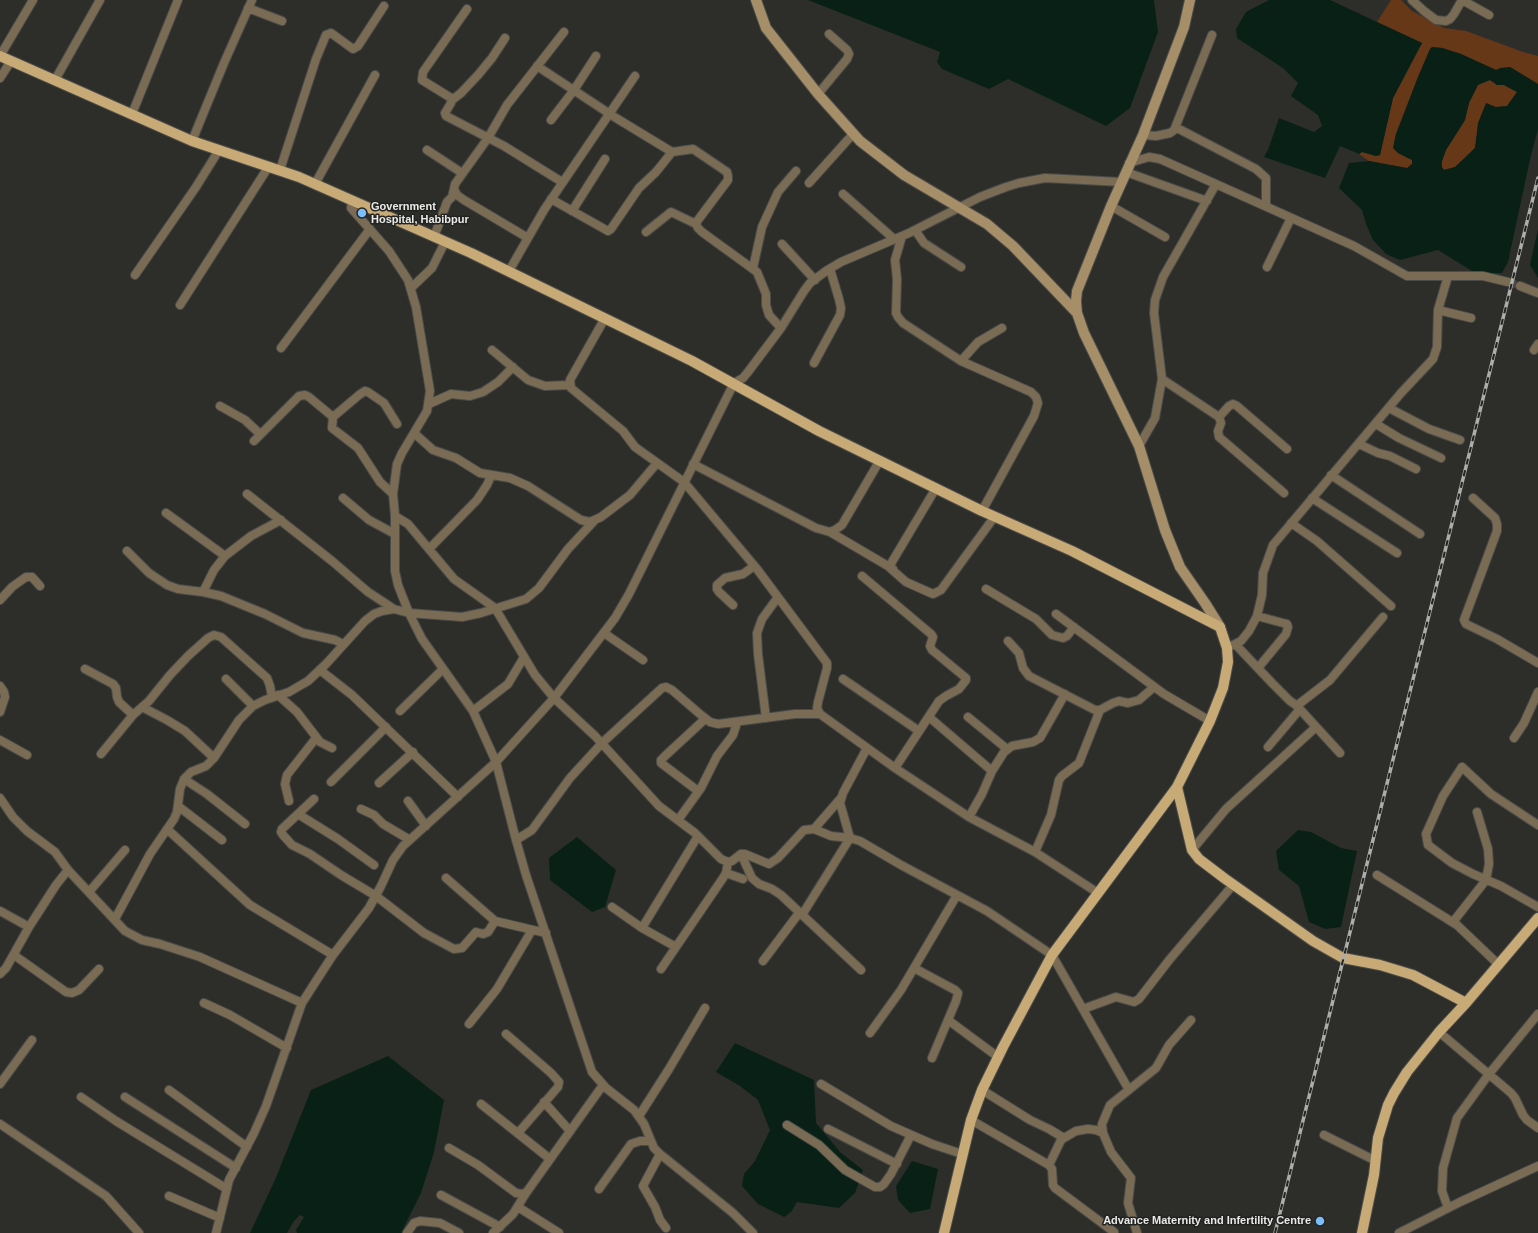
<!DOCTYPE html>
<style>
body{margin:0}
canvas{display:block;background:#2d2d2a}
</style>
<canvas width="1538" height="1233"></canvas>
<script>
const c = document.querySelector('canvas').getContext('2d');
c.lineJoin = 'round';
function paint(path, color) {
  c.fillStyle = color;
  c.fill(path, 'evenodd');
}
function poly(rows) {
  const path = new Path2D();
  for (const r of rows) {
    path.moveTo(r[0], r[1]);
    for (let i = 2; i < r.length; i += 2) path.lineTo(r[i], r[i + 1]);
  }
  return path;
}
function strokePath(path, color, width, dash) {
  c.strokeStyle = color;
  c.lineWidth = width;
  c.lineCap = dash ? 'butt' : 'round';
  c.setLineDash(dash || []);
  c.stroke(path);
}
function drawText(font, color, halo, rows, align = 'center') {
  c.font = font + ' Helvetica,sans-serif';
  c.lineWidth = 3;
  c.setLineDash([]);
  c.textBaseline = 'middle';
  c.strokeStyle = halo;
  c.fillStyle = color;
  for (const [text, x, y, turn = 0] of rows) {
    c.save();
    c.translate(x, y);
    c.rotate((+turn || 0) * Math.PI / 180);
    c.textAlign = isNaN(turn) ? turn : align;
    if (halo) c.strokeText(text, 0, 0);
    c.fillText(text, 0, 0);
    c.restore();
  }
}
paint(poly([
 [1391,0,1401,0,1412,11,1444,28,1466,31,1523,52,1538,56,1538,84,1510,67,1496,70,1461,54,1443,48,1432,47,1430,49,1418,77,1396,134,1393,148,1398,153,1412,160,1412,164,1407,168,1369,161,1359,154,1362,152,1376,156,1380,155,1393,98,1422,43,1377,22],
 [1490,80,1497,85,1504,85,1517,92,1507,106,1496,107,1477,135,1475,148,1467,156,1455,167,1444,170,1442,167,1442,161,1446,150,1465,120,1469,103,1478,84]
]), '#673818');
paint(poly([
 [808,0,1154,0,1158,32,1130,108,1106,126,1008,79,989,89,942,69,937,62,940,52],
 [1269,0,1330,0,1422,43,1393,98,1380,155,1376,156,1362,152,1359,154,1340,146,1325,178,1264,157,1268,150,1279,118,1314,132,1322,126,1318,115,1291,96,1298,83,1283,68,1237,38,1236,29,1246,12],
 [1432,47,1442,48,1461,54,1496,70,1500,68,1510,67,1538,84,1538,129,1531,155,1508,262,1502,273,1480,273,1472,271,1438,250,1400,260,1386,254,1373,240,1366,224,1362,210,1339,188,1349,163,1369,161,1407,168,1412,164,1412,160,1398,153,1393,148,1396,134,1418,77,1430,49],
 [1490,80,1497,85,1504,85,1517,92,1507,106,1496,107,1486,103,1478,123,1475,148,1455,167,1444,170,1442,167,1442,161,1446,150,1465,120,1469,103,1478,85],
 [1538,229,1538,278,1530,265],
 [1298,830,1311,832,1341,848,1357,851,1341,927,1325,929,1309,922,1299,886,1279,870,1276,851],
 [577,837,616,870,605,907,592,912,550,880,549,858],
 [735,1043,814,1080,816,1123,840,1152,863,1170,855,1193,839,1208,797,1202,791,1212,784,1217,758,1204,742,1186,744,1174,755,1161,770,1130,758,1100,740,1086,716,1072],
 [388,1056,444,1100,434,1152,421,1193,401,1233,297,1233,296,1230,304,1217,300,1215,294,1221,287,1233,250,1233,275,1180,311,1090],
 [912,1161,938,1169,930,1209,910,1213,898,1200,896,1186]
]), '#082016');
strokePath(poly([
 [1508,282,1520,286]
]), '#494947', 8, [8, 4]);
const street = poly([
 [1412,0,1424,11,1436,20,1446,21,1450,19,1454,14,1462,0],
 [1462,0,1489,15],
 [248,8,282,21],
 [467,9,423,72,422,80,451,98,451,103,445,113,446,116,504,146,562,182],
 [0,56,33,0],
 [537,66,616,118,672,152,693,149,727,172,728,176,728,180,698,220,696,224,698,228,702,232,757,272,766,294,766,305,769,315,781,328],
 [0,78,11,61],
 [55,80,100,0],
 [818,94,847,59,849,54,847,50,829,34],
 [452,100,461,93,478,75,492,58,505,38],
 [132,114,178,0],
 [551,120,574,90,596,56],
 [1175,128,1212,35],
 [1143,135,1156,136,1170,133,1177,128,1256,169,1266,178,1266,206],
 [192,141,224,63,252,0],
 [427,150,462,173],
 [1129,163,1149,157,1160,159,1354,246,1407,276,1483,276,1508,282],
 [280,170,316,59,326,35,331,33,353,49,358,46,384,6],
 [1126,172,1207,201],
 [809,183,853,134],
 [315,184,375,75],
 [843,194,894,239],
 [551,199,608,231,611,229,639,188,656,172,672,152],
 [352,200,351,208,389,251,408,280,416,307,430,391,427,411,402,453,397,464,393,494,395,516,395,571,398,585,409,613,422,639,473,711,496,762,516,840,526,875,592,1072,606,1088,634,1110,644,1124,654,1148,660,1154,733,1213,753,1233],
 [1111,206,1165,237],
 [572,211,605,159],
 [915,230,924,243,961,267],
 [646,232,671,212,696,224],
 [902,236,895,260,897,279,896,313,898,317,903,323,961,361,1031,392,1036,397,1038,403,1034,416,982,511],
 [434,237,447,202,452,197,454,189],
 [528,238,464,200,457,195,454,189,455,184,488,138,507,105,564,32],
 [782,244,815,280],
 [1267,267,1291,218],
 [753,268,762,227,778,192,796,171],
 [509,271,544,210,635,76],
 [135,275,196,187,219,150],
 [1520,286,1538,293],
 [411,288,432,268,445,242],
 [180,305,269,166],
 [1438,310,1471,318],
 [605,318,570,380,571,388,623,431,635,447,684,482,757,569,827,663,827,668,818,702,817,708,820,714,895,768,969,817,1035,852,1098,893],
 [281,348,370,229],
 [492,350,528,380,545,386,569,385],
 [1534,350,1538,344],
 [961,361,978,342,1002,328],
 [814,363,840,315,841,308,839,299,830,269],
 [1162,379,1219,417,1221,423,1218,431,1219,437,1284,493],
 [429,404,451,394,470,396,483,392,498,382,513,367],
 [220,406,245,420,260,434],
 [1389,408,1429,429,1460,440],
 [333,417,359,395,365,391,368,392,384,403,397,424],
 [1219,417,1229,406,1233,404,1237,406,1287,449],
 [1376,424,1399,438,1441,458],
 [414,433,433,450,456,458,480,473,510,478,528,486,581,520,590,522,601,517,630,495,657,463],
 [254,441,299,396,305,395,309,397,333,417,332,428,358,448,380,482,393,494],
 [1359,444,1378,453,1390,456,1416,469],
 [1139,446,1155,418,1162,379,1154,313,1155,300,1163,277,1216,184],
 [693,464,816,528,830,532,835,530,842,525,880,460],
 [1331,475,1420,534],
 [936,488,889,567,906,582,933,594,941,590,995,516],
 [247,494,332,561,368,592,394,609],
 [343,498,369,520,395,534],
 [1312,498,1397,553],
 [1473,498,1495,518,1497,524,1497,531,1464,620,1466,624,1497,639,1538,663],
 [166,513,225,556],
 [395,516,408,524,454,579,495,608,535,675,554,698,595,736,659,806,695,833,721,859,728,862,732,861,741,854,745,854,769,864,778,858,804,830,814,829,831,836,850,838,860,841,901,865,987,911,1052,955,1129,1090],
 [1291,523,1317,541,1391,606],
 [830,532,893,569],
 [429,549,477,500,487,485,491,476],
 [127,551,149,573,167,585,178,589,203,592,221,596,265,614,303,633,335,640,343,644],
 [862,576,931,634,933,637,930,646,932,650,966,678,966,680,959,689,946,696,939,701,895,768],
 [986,589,1036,619,1052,635,1063,638,1067,636,1074,627],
 [203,592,214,570,225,556,251,536,281,520],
 [0,600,12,587,26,577,32,577,40,586],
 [733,605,719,592,717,589,717,585,725,578,743,574,754,566],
 [1056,614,1164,694,1210,721],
 [1257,616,1283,623,1287,624,1288,627,1286,634,1258,668],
 [604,633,643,660],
 [1008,641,1019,653,1023,668,1029,676,1095,710,1100,710,1113,703,1119,701,1128,703,1139,700,1154,687],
 [1236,645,1272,683,1290,701,1296,705,1299,704,1330,680,1383,617],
 [1227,648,1241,641,1249,631,1257,616,1262,595,1263,573,1273,545,1401,393,1433,359,1437,347,1438,310,1448,276],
 [85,669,113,684,116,688,117,697,119,702,133,715],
 [320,670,352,695,458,797],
 [226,679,253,706],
 [843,679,919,731],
 [0,686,4,692,5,697,0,712],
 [278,695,297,712,320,742,332,748],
 [1296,705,1340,753],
 [142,707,167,720,185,731,214,758],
 [400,711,443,669],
 [473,711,508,684,524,657],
 [929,717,992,771],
 [968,717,1007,749],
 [766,718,758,654,757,633,762,619,778,597],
 [1514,738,1524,723,1538,692],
 [0,740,27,755],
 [1268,747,1300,709],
 [101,754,133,715,149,701,170,675,188,656,208,638,214,635,221,637,267,678,270,686,272,697],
 [184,779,207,794,245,824],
 [331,782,386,727],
 [379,783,413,752],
 [698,791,661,763,661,760,665,756,705,719],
 [0,798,13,817,27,831,55,852,68,870,125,931,142,940,160,944,200,957,302,1003],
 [314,799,282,829,281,832,283,835,292,845,310,854,341,875,376,896,424,933,454,949,462,948,476,932,483,934,488,932,495,921],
 [289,801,285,784,287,775,316,738],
 [408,801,426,826],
 [178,806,222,840],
 [361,809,374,815,383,824,410,840],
 [298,814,338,839,374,865],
 [969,817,982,794,992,771,1004,752,1012,746,1033,742,1040,738,1065,694],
 [678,820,701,788,717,756,733,735,737,723],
 [1538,825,1491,794,1462,767,1443,796,1426,834,1428,845,1452,863,1473,874,1501,886,1538,907],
 [167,829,250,905,333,955],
 [814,829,841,798],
 [516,840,532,830,570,778,602,743,662,688,666,687,672,690,701,715,710,722,718,724,795,714,820,714],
 [1192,850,1226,809,1316,727],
 [1035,852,1051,815,1059,780,1062,776,1079,763,1100,710],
 [741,854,752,878,759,884,772,889,781,895,861,970],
 [726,873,743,879],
 [1377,875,1457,925,1499,965],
 [446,878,495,921,546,933],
 [89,892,125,850],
 [612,907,642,928,676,947],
 [0,911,29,927],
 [802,915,850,838,840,803,843,793,867,748],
 [115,919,150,854,174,819,177,812,180,789,184,779,191,772,206,766,214,758,239,720,253,706,265,700,289,692,308,681,326,664,365,621,374,614,382,611,394,609,409,613,462,617,481,613,526,599,539,588,568,549,594,521],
 [1453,922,1486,880,1489,864,1488,849,1477,812],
 [642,928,698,836],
 [14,955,66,992,72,993,79,990,99,969],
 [763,961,799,913],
 [914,968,955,990,958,993,956,1001,932,1058],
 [661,969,723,878,726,873,728,862],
 [0,974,6,968,29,927,56,885,68,870],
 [204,1003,230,1015,287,1048],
 [1083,1009,1116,997,1134,1002,1139,999,1170,959,1233,885],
 [948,1020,998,1057],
 [469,1024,497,989,532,930],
 [1439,1032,1511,1093,1515,1098,1523,1115,1527,1120,1538,1128],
 [870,1033,901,990,957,895],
 [506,1034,551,1073,559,1082,558,1087,518,1133],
 [0,1084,32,1040],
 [821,1084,891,1126,932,1144,962,1154],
 [169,1090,247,1147],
 [982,1090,1030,1120,1049,1129,1064,1138],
 [81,1097,116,1121,227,1189],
 [125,1097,236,1168],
 [544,1102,570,1131],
 [481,1104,550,1159],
 [639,1116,669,1069,705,1008],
 [971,1120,1049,1165,1052,1169,1053,1185,1055,1188,1114,1232],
 [0,1124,106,1196,139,1233],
 [787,1125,819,1145,845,1170,875,1187,880,1187,884,1184,891,1174,911,1135],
 [828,1129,897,1164],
 [1324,1135,1376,1161],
 [449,1148,478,1165,516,1193,521,1194,526,1193,603,1085],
 [660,1154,643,1186,655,1207,660,1220,666,1228],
 [1049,1165,1061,1140,1064,1138,1076,1131,1088,1129,1096,1130,1103,1133],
 [599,1189,631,1144,640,1141,651,1141],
 [441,1195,500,1227],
 [169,1196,220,1218],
 [518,1207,559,1233],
 [1448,1208,1442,1191,1443,1168,1457,1118,1489,1074,1538,1014],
 [216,1233,229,1180,254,1133,266,1106,302,1003,318,978,333,955,369,908,381,886,393,860,403,846,496,762,554,698,615,618,629,594,734,383,743,378,748,372,781,328,804,291,810,283,826,271,841,262,909,233,980,197,1006,187,1019,183,1045,178,1121,182],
 [407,1233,414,1223,420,1221,440,1223,459,1233],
 [493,1233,513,1214,526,1193],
 [1137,1233,1128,1203,1131,1178,1111,1152,1103,1133,1102,1124,1110,1105,1156,1068,1169,1045,1191,1020],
 [1399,1233,1460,1202,1538,1166]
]);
const secondary = poly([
 [756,0,766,28,818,94,860,141,904,175,987,224,1013,246,1077,313],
 [1190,0,1184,27,1143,135,1111,206,1077,291,1076,301,1077,313,1084,333,1139,446,1165,530,1180,567,1205,603,1220,627]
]);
const primary = poly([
 [0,56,192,141,299,177,471,253,692,361,819,431,982,511,1072,551,1220,627,1227,648,1228,662,1223,688,1210,721,1177,787,1052,955,1003,1047,982,1090,971,1120,944,1233],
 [1177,787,1192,850,1199,859,1224,878,1313,941,1343,958,1380,965,1413,975,1466,1003],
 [1362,1233,1374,1175,1378,1138,1388,1105,1394,1093,1407,1072,1439,1032,1466,1003,1538,918]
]);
strokePath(street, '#4b4b49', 10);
strokePath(secondary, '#4b4b49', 12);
strokePath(primary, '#4b4b49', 12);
strokePath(street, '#7a6c54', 8);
strokePath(secondary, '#a68f68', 10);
strokePath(primary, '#c8aa77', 10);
const rail = poly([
 [1275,1233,1538,178]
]);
strokePath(rail, '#adadab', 3.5);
strokePath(rail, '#232321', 2, [6]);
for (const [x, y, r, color] of [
 [362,213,5,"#7bbef9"],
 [1320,1221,5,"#7bbef9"]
]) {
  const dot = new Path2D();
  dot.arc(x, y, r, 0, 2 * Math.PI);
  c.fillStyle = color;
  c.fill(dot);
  strokePath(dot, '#232321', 1.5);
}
drawText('bold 11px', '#eaeae9', '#232321', [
 ["Government",371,207],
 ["Hospital, Habibpur",371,220],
 ["Advance Maternity and Infertility Centre",1311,1221,"right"]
], 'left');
</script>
